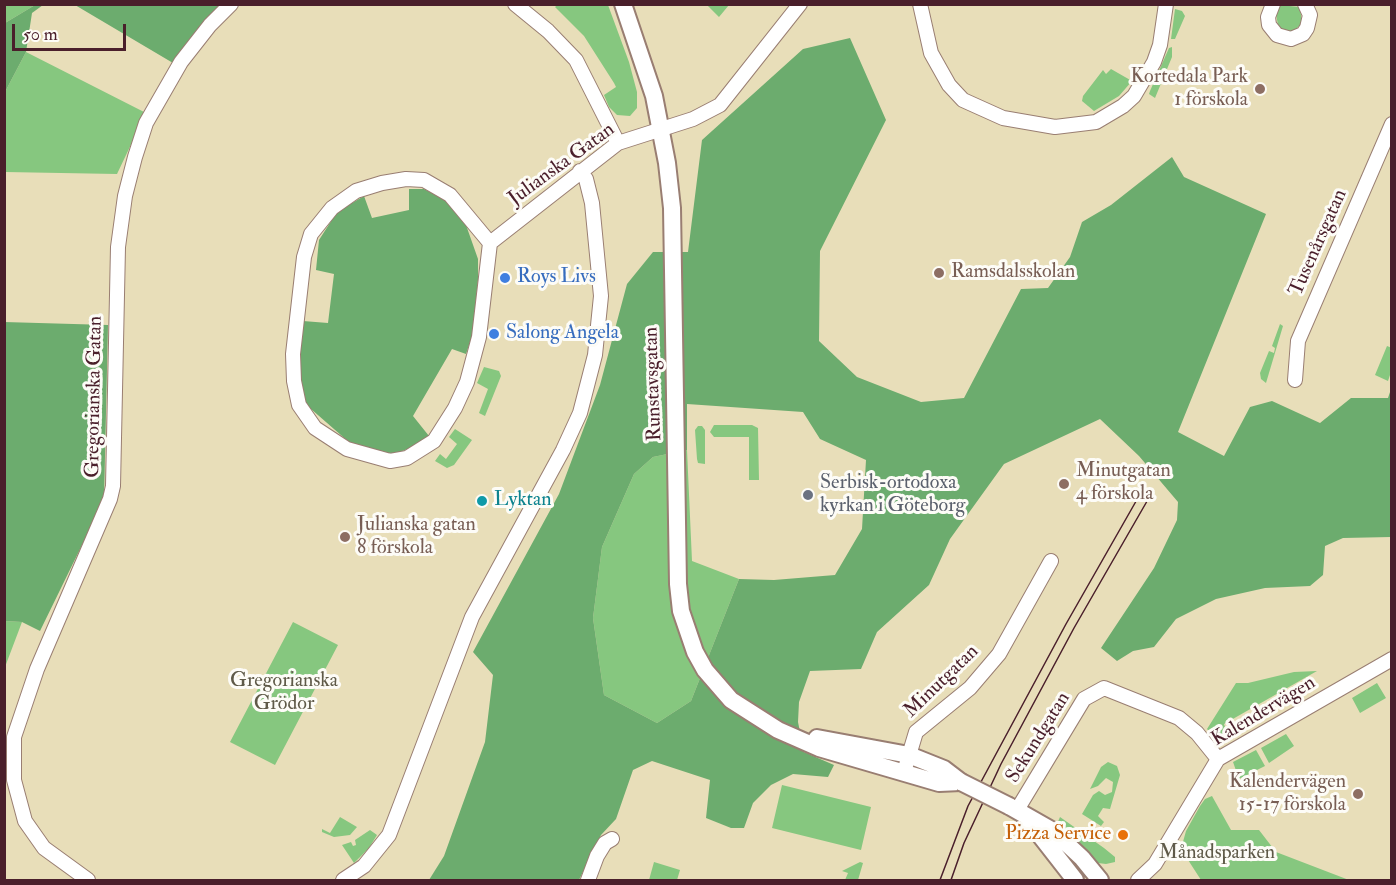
<!DOCTYPE html>
<meta charset="utf-8">
<style>
body{margin:0}
#map{position:relative;width:1396px;height:885px;overflow:hidden;background:#e8deb9;font-family:"IM FELL Double Pica",serif}
canvas{display:block}
.frame{position:absolute;inset:0;border:6px solid #4a1f2b;pointer-events:none}
.scale{position:absolute;left:12px;top:24px;width:114px;height:27px;box-sizing:border-box;border:3px solid #4a1f2b;border-top:0;padding-left:8px;font-size:18px;line-height:21px;white-space:nowrap;color:#4a1f2b;-webkit-text-stroke:4px #fdfcf7;paint-order:stroke}
</style>
<div id="map">
<canvas width="1396" height="885"></canvas>
<div class="frame"></div>
<div class="scale">50 m</div>
</div>
<script>
const c = document.querySelector('canvas').getContext('2d');
c.lineJoin = 'round';
function paint(path, color) {
  c.fillStyle = color;
  c.fill(path, 'evenodd');
}
function poly(rows) {
  const path = new Path2D();
  for (const r of rows) {
    path.moveTo(r[0], r[1]);
    for (let i = 2; i < r.length; i += 2) path.lineTo(r[i], r[i + 1]);
  }
  return path;
}
function strokePath(path, color, width, dash) {
  c.strokeStyle = color;
  c.lineWidth = width;
  c.lineCap = dash ? 'butt' : 'round';
  c.setLineDash(dash || []);
  c.stroke(path);
}
function drawText(font, color, halo, rows, align = 'center') {
  c.font = font + ' "IM FELL Double Pica",serif';
  c.lineWidth = 6;
  c.setLineDash([]);
  c.textBaseline = 'middle';
  c.strokeStyle = halo;
  c.fillStyle = color;
  for (const [text, x, y, turn = 0] of rows) {
    c.save();
    c.translate(x, y);
    c.rotate((+turn || 0) * Math.PI / 180);
    c.textAlign = isNaN(turn) ? turn : align;
    if (halo) c.strokeText(text, 0, 0);
    c.fillText(text, 0, 0);
    c.restore();
  }
}
paint(poly([
 [558,4,608,5,629,62,637,92,637,108,630,116,617,115,609,107,604,95,616,87,614,83,584,36,555,7],
 [5,5,35,5,5,23],
 [707,5,729,5,719,17],
 [1279,5,1300,7,1302,23,1294,31,1282,31,1278,25,1276,14],
 [1175,9,1182,11,1185,16,1175,39,1171,39],
 [1172,47,1172,57,1155,98,1149,94,1150,91,1169,48],
 [26,52,146,113,117,174,5,172,5,92],
 [1111,69,1132,81,1119,96,1094,111,1082,101,1083,96,1103,70,1106,74],
 [1280,324,1283,326,1266,383,1261,379,1260,373,1269,351,1274,353,1275,348,1272,346],
 [1387,346,1392,348,1391,372,1388,381,1375,375],
 [484,367,499,371,501,376,485,416,479,413,488,389,477,383],
 [714,425,752,425,758,428,759,480,749,480,749,437,714,437,710,432],
 [698,426,702,426,705,430,705,464,698,463,697,459,695,430],
 [455,429,472,440,454,465,447,468,435,461,440,454,446,459,457,444,449,437],
 [687,450,692,561,739,579,691,701,657,723,604,695,593,618,602,547,634,474,653,457],
 [5,621,22,622,5,667],
 [293,622,338,645,275,765,230,742],
 [1317,671,1224,724,1229,738,1226,742,1218,741,1207,729,1236,683,1248,683,1294,672],
 [1377,683,1386,698,1360,713,1352,698],
 [1286,734,1294,746,1269,763,1261,748],
 [1256,750,1265,766,1239,779,1233,762],
 [1108,762,1117,766,1120,775,1110,809,1103,808,1098,816,1104,822,1101,826,1082,814,1093,795,1099,791,1105,795,1112,792,1113,782,1106,778,1098,786,1090,789,1101,767],
 [782,785,871,807,861,850,772,828],
 [1212,796,1231,830,1259,830,1276,852,1349,880,1201,880,1181,849,1186,831,1200,806,1205,799],
 [340,817,357,827,350,835,334,837,322,832,322,829,330,833],
 [1060,817,1104,848,1115,857,1115,862,1106,864,1098,863,1057,824],
 [370,830,377,835,369,848,354,863,342,845,351,842,353,846,356,845,355,840],
 [654,862,680,870,677,880,649,880],
 [860,862,863,863,858,880,845,880,848,873,842,871]
]), '#86c77f');
paint(poly([
 [35,5,43,5,32,13,26,52,5,92,5,23],
 [75,5,220,5,173,63],
 [850,38,886,120,820,251,819,341,857,377,921,402,964,398,1021,289,1048,288,1070,257,1082,222,1111,205,1172,157,1184,177,1266,214,1178,432,1224,456,1250,407,1272,401,1320,423,1351,398,1388,398,1391,389,1391,537,1343,538,1325,546,1323,575,1310,586,1265,588,1216,599,1176,619,1154,647,1133,651,1117,661,1101,648,1154,568,1177,520,1178,502,1139,456,1100,419,1004,464,950,539,929,585,877,632,861,669,810,671,799,702,798,722,804,752,834,765,828,777,793,774,771,785,753,803,744,828,731,828,706,818,710,780,652,761,633,770,616,819,601,835,579,880,429,880,444,856,485,742,493,675,473,652,559,494,600,385,627,284,653,252,688,252,702,140,803,49],
 [687,404,803,412,820,439,866,460,862,529,835,575,774,580,739,579,691,701,657,723,604,695,593,618,602,547,634,474,653,457,687,450],
 [409,189,424,189,445,200,466,225,478,259,478,280,472,336,466,354,452,349,413,416,429,436,416,446,394,454,373,451,350,443,303,402,297,382,303,321,328,323,334,274,316,270,319,240,337,212,364,196,372,218,409,210],
 [4,322,108,325,104,500,40,631,22,622,5,621]
]), '#6cac6e');
const minor = poly([
 [515,4,548,31,576,60,618,143],
 [920,4,931,53,949,85,963,100,1003,118,1055,127,1096,122,1123,106,1134,96,1154,62,1160,45,1166,4],
 [1273,4,1268,17,1269,25,1277,35,1291,39,1303,34,1307,28,1310,15,1305,4],
 [406,179,424,180,450,195,490,243,479,337,467,382,455,408,434,441,407,458,390,461,347,449,315,428,299,405,294,381,293,354,304,257,311,234,332,208,356,191,382,183,406,179],
 [490,243,618,143,693,119,720,105,800,4],
 [1295,380,1298,341,1392,124],
 [904,772,916,732,970,688,999,654,1051,561],
 [1017,810,1084,699,1104,688,1179,718,1197,733,1218,759],
 [88,880,44,848,25,821,14,780,14,737,37,669,110,499,113,486,118,247,125,196,135,157,146,123,181,62,210,25,231,4],
 [343,880,364,866,389,835,472,617,563,450,580,413,595,355,601,296,592,203,586,179,580,171],
 [588,880,597,856,605,843,612,839],
 [1138,880,1155,864,1218,759,1392,659]
]);
const tertiary = poly([
 [623,4,654,96,667,163,672,208,678,584,681,611,695,652,705,670,731,700,778,730,819,748,939,783,961,782],
 [817,738,909,755,944,769,961,782],
 [1009,806,1053,831,1082,858,1100,880],
 [1029,821,1075,880]
]);
strokePath(minor, '#997e72', 16);
strokePath(tertiary, '#997e72', 20);
strokePath(minor, '#fff', 14);
strokePath(tertiary, '#fff', 16);
strokePath(poly([
 [940,880,968,806,1066,624,1143,489],
 [951,880,964,843,1001,764,1074,628,1150,496]
]), '#4a1f2b', 1.5);
const tertiaryBridge = poly([
 [961,782,1009,806]
]);
strokePath(tertiaryBridge, '#997e72', 20, []);
strokePath(tertiaryBridge, '#fff', 16);
for (const [x, y, r, color] of [
 [1260,89,6,"#8d6e63"],
 [939,273,6,"#8d6e63"],
 [505,278,6,"#3f7fe0"],
 [494,334,6,"#3f7fe0"],
 [1064,484,6,"#8d6e63"],
 [808,495,6,"#6b7280"],
 [482,501,6,"#0f9aa8"],
 [345,537,6,"#8d6e63"],
 [1358,794,6,"#8d6e63"],
 [1123,835,6,"#e8710a"]
]) {
  const dot = new Path2D();
  dot.arc(x, y, r, 0, 2 * Math.PI);
  c.fillStyle = color;
  c.fill(dot);
  strokePath(dot, '#fdfcf7', 2);
}
drawText('20px', '#785e54', '#fdfcf7', [
 ["Kortedala Park",1248,78,"right"],
 ["1 förskola",1248,101,"right"],
 ["Ramsdalsskolan",951,273],
 ["Minutgatan",1076,472],
 ["4 förskola",1076,495],
 ["Julianska gatan",357,526],
 ["8 förskola",357,549],
 ["Kalendervägen",1346,783,"right"],
 ["15-17 förskola",1346,806,"right"]
], 'left');
drawText('20px', '#4a1f2b', '#fdfcf7', [
 ["Julianska Gatan",562,165,-36],
 ["Tusenårsgatan",1319,243,-66],
 ["Runstavsgatan",654,384,-92],
 ["Gregorianska Gatan",95,397,-89],
 ["Minutgatan",942,682,-44],
 ["Kalendervägen",1264,712,-31],
 ["Sekundgatan",1039,738,-58]
]);
drawText('20px', '#366cbe', '#fdfcf7', [
 ["Roys Livs",517,278],
 ["Salong Angela",506,334]
], 'left');
drawText('20px', '#5b616d', '#fdfcf7', [
 ["Serbisk-ortodoxa",820,484],
 ["kyrkan i Göteborg",820,507]
], 'left');
drawText('20px', '#0d838f', '#fdfcf7', [
 ["Lyktan",494,501]
], 'left');
drawText('20px', '#5f5a48', '#fdfcf7', [
 ["Gregorianska",284,682],
 ["Grödor",284,705],
 ["Månadsparken",1217,854]
]);
drawText('20px', '#c56008', '#fdfcf7', [
 ["Pizza Service",1111,835]
], 'right');
</script>
